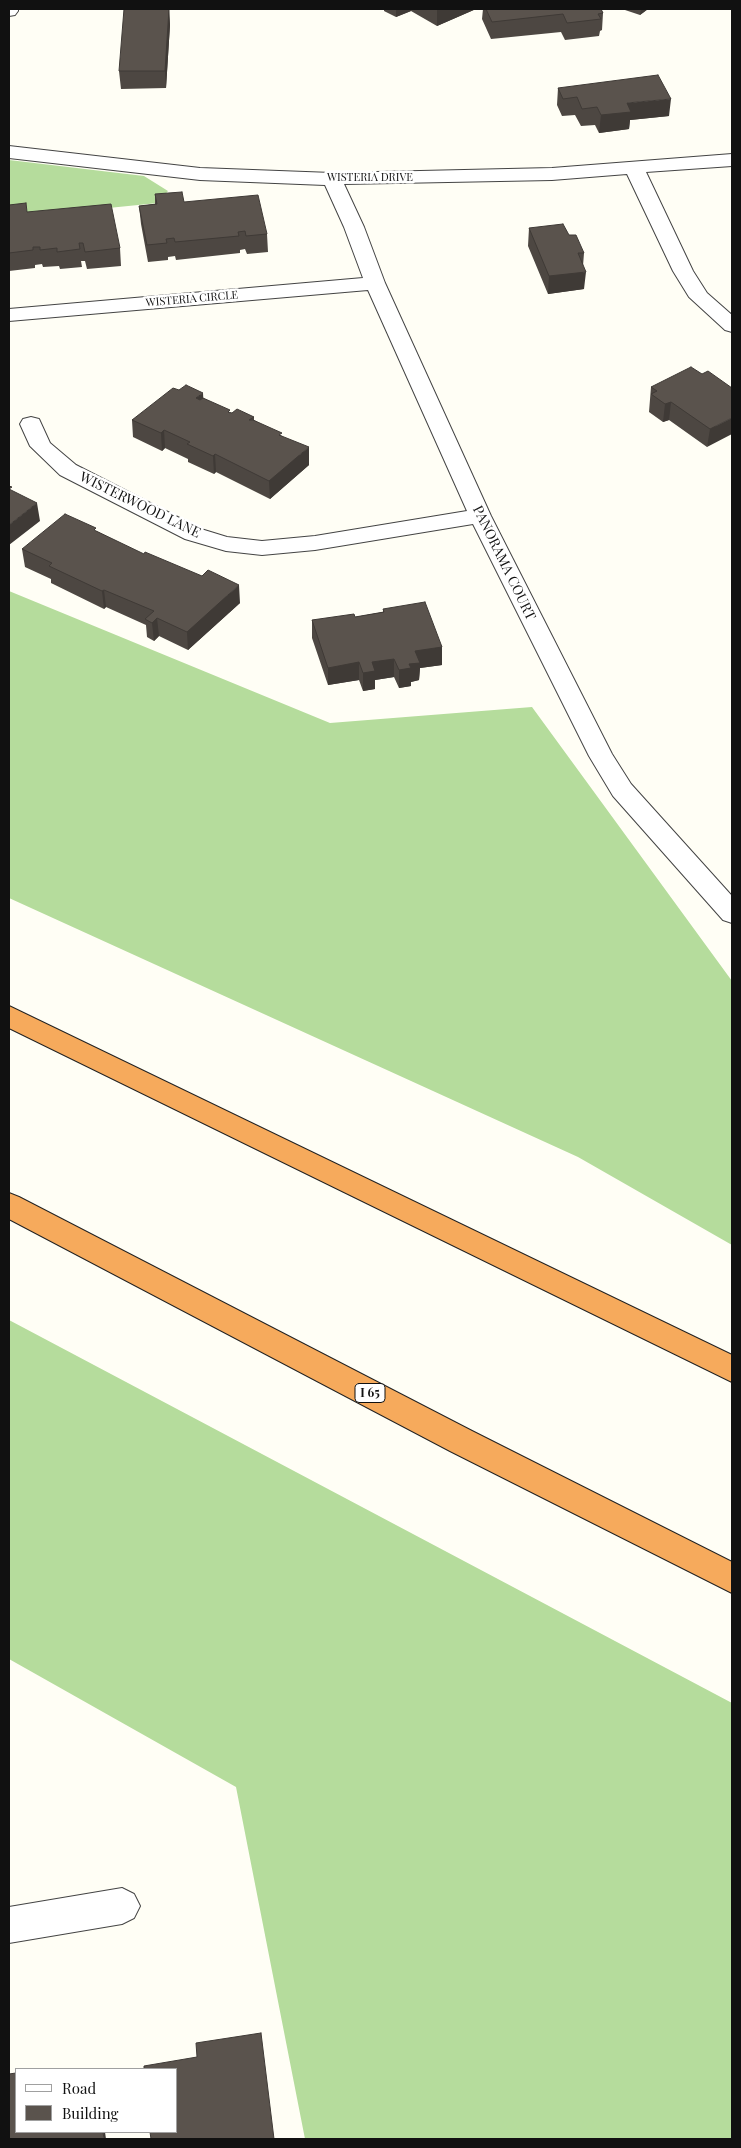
<!DOCTYPE html>
<style>
body{margin:0}
#map{position:relative;width:741px;height:2148px;overflow:hidden;background:#fffef5;font-family:"Playfair Display",serif}
canvas{display:block}
.frame{position:absolute;inset:0;border:10px solid #111;pointer-events:none}
.legend{position:absolute;left:15px;top:2068px;width:162px;height:65px;box-sizing:border-box;background:#fff;border:1px solid #a0a0a0;margin:0;padding:6px 9px;list-style:none;font-size:15px;color:#111}
.legend li{display:flex;align-items:center;gap:10px;height:25px}
.legend b{width:25px;border:1px solid #a0a0a0}
</style>
<div id="map">
<canvas width="741" height="2148"></canvas>
<div class="frame"></div>
<ul class="legend">
<li><b style="height:6px;background:#fff"></b>Road</li>
<li><b style="height:14px;background:#5a534d"></b>Building</li>
</ul>
</div>
<script>
const c = document.querySelector('canvas').getContext('2d');
c.lineJoin = 'round';
function paint(path, color) {
  c.fillStyle = color;
  c.fill(path, 'evenodd');
}
function poly(rows) {
  const path = new Path2D();
  for (const r of rows) {
    path.moveTo(r[0], r[1]);
    for (let i = 2; i < r.length; i += 2) path.lineTo(r[i], r[i + 1]);
  }
  return path;
}
function strokePath(path, color, width, dash) {
  c.strokeStyle = color;
  c.lineWidth = width;
  c.lineCap = dash ? 'butt' : 'round';
  c.setLineDash(dash || []);
  c.stroke(path);
}
function drawText(font, color, halo, rows, align = 'center') {
  c.font = font + ' "Playfair Display",serif';
  c.lineWidth = 5;
  c.setLineDash([]);
  c.textBaseline = 'middle';
  c.strokeStyle = halo;
  c.fillStyle = color;
  for (const [text, x, y, turn = 0] of rows) {
    c.save();
    c.translate(x, y);
    c.rotate((+turn || 0) * Math.PI / 180);
    c.textAlign = isNaN(turn) ? turn : align;
    if (halo) c.strokeText(text, 0, 0);
    c.fillText(text, 0, 0);
    c.restore();
  }
}
paint(poly([
 [9,160,144,176,168,191,158,203,9,218],
 [9,591,330,723,532,707,732,981,732,1245,578,1157,9,898],
 [9,1320,732,1703,732,2139,305,2139,236,1787,9,1659]
]), '#b5dc9c');
const street = poly([
 [9,9,18,9,18,11,15,15,9,16,9,9],
 [9,146,200,168,332,173,552,168,732,154,732,166,646,172,693,271,707,293,732,315,732,332,725,330,689,297,673,271,627,174,552,180,344,184,364,227,385,283,491,516,612,754,631,784,732,896,732,923,723,920,613,796,589,756,473,524,315,550,262,555,226,551,185,539,60,475,30,446,20,424,23,419,31,417,39,419,50,443,76,465,201,529,227,537,262,541,315,536,467,511,368,290,9,321,9,309,363,278,344,227,325,185,200,180,9,158,9,146],
 [122,1888,134,1894,140,1906,134,1918,122,1924,9,1943,9,1907,122,1888]
]);
const highway = poly([
 [9,1006,732,1355,732,1382,9,1028,9,1006],
 [9,1193,19,1197,472,1431,732,1562,732,1593,450,1451,9,1219,9,1193]
]);
strokePath(street, '#444', 2);
strokePath(highway, '#222', 2);
paint(street, '#fff');
paint(highway, '#f6aa5c');
paint(poly([
 [169,9,170,25,166,88,121,89,119,71],
 [384,9,476,9,437,26,411,11,396,17,384,11],
 [483,9,601,9,603,13,602,30,600,31,599,36,565,40,561,32,491,39,482,19],
 [622,9,648,9,640,15],
 [558,88,669,116,630,120,629,129,599,133,595,125,581,126,575,115,562,116,557,105],
 [155,194,184,202,267,234,268,252,247,254,245,249,240,250,240,253,176,260,175,256,168,257,168,260,148,262,141,224,139,206,155,204],
 [9,205,120,248,121,266,87,269,85,261,81,261,82,267,60,269,59,266,43,267,42,264,35,265,35,268,9,271],
 [529,228,569,235,584,253,583,266,584,289,548,294,528,246],
 [702,374,732,388,707,447,669,420,663,422,649,412,651,387],
 [179,390,203,398,230,413,254,417,254,420,282,436,309,465,270,499,216,472,214,474,188,462,188,459,165,448,162,451,133,437,132,420],
 [96,531,240,603,188,650,159,636,154,641,147,637,146,625,106,607,104,609,51,583,51,579,25,567,22,549],
 [383,609,442,647,442,665,420,668,419,680,411,682,411,686,399,688,394,677,375,680,375,689,363,691,359,680,328,685,312,638,312,620,355,617,383,612]
]), '#4d4742');
paint(poly([
 [169,9,170,25,166,88,165,71],
 [396,9,411,9,411,11,396,17],
 [437,9,476,9,437,26],
 [641,9,648,9,640,15],
 [671,99,669,116,630,120,629,129,599,133,601,115,627,103],
 [586,272,584,289,548,294,549,276],
 [203,393,204,411,196,398],
 [671,402,669,420,663,422,665,404],
 [732,418,732,434,707,447,710,429],
 [164,430,165,448,162,451,161,433],
 [309,447,309,465,270,499,269,481],
 [215,454,216,472,214,474,213,456],
 [37,503,40,521,9,545,9,525],
 [239,585,240,603,188,650,187,632],
 [104,590,106,607,104,609,102,591],
 [157,618,159,636,154,641,152,623],
 [442,647,442,665,420,668,419,680,411,682,411,686,399,688,399,670,409,664,415,651],
 [394,659,394,677,375,680,375,689,363,691,363,673,372,662],
 [359,662,359,680,328,685,328,668],
 [103,2132,105,2132,106,2139,104,2139]
]), '#3f3a36');
const building = poly([
 [124,9,169,9,165,71,119,71,124,9],
 [486,9,601,9,603,13,598,14,601,19,567,23,563,14,492,22,486,9],
 [658,75,671,99,627,103,631,112,601,115,597,107,582,109,577,97,563,99,558,88,658,75],
 [182,192,184,202,258,195,267,234,246,236,245,231,238,232,239,236,175,242,174,238,166,239,167,243,147,245,139,206,157,204,155,194,182,192],
 [26,203,27,212,111,204,120,248,85,252,83,243,79,243,80,249,57,252,57,248,40,250,40,247,33,247,33,250,9,253,9,205,26,203],
 [563,224,569,235,576,235,584,253,578,253,586,272,549,276,529,228,563,224],
 [691,367,702,374,708,371,732,388,732,418,710,429,671,402,665,404,651,394,657,391,651,387,691,367],
 [186,385,203,393,196,398,200,400,203,398,230,410,228,412,232,413,237,409,254,417,249,420,253,420,282,433,279,435,309,447,269,481,215,454,213,456,187,444,190,442,164,430,161,433,132,420,173,388,179,390,186,385],
 [9,486,12,487,9,489,37,503,9,525,9,486],
 [65,514,96,528,94,530,144,554,145,552,202,576,208,570,239,585,187,632,157,618,152,623,145,619,154,611,104,590,102,591,49,566,52,563,22,549,65,514],
 [425,602,442,647,415,651,420,663,409,664,411,668,399,670,394,659,372,662,375,671,363,673,359,662,328,668,312,620,354,614,355,617,384,612,383,609,425,602],
 [261,2033,274,2139,151,2139,150,2132,176,2132,176,2069,144,2069,144,2066,197,2057,196,2043,261,2033],
 [16,2073,16,2132,103,2132,104,2139,9,2139,9,2074,16,2073]
]);
paint(building, '#5a534d');
strokePath(building, '#3f3a36', 1);
drawText('11px', '#111', '#fff', [
 ["WISTERIA DRIVE",370,178],
 ["WISTERIA CIRCLE",192,299,-5]
]);
for (const [x, y, w] of [
 [370,1393,30]
]) {
  const box = new Path2D();
  box.roundRect(x - w / 2, y - 9.5, w, 19, 4);
  c.fillStyle = '#fff';
  c.fill(box);
  strokePath(box, '#111', 1);
}
drawText('bold 12px', '#111', null, [
 ["I 65",370,1393]
]);
drawText('14px', '#111', '#fff', [
 ["WISTERWOOD LANE",140,505,26],
 ["PANORAMA COURT",504,563,64]
]);
</script>
